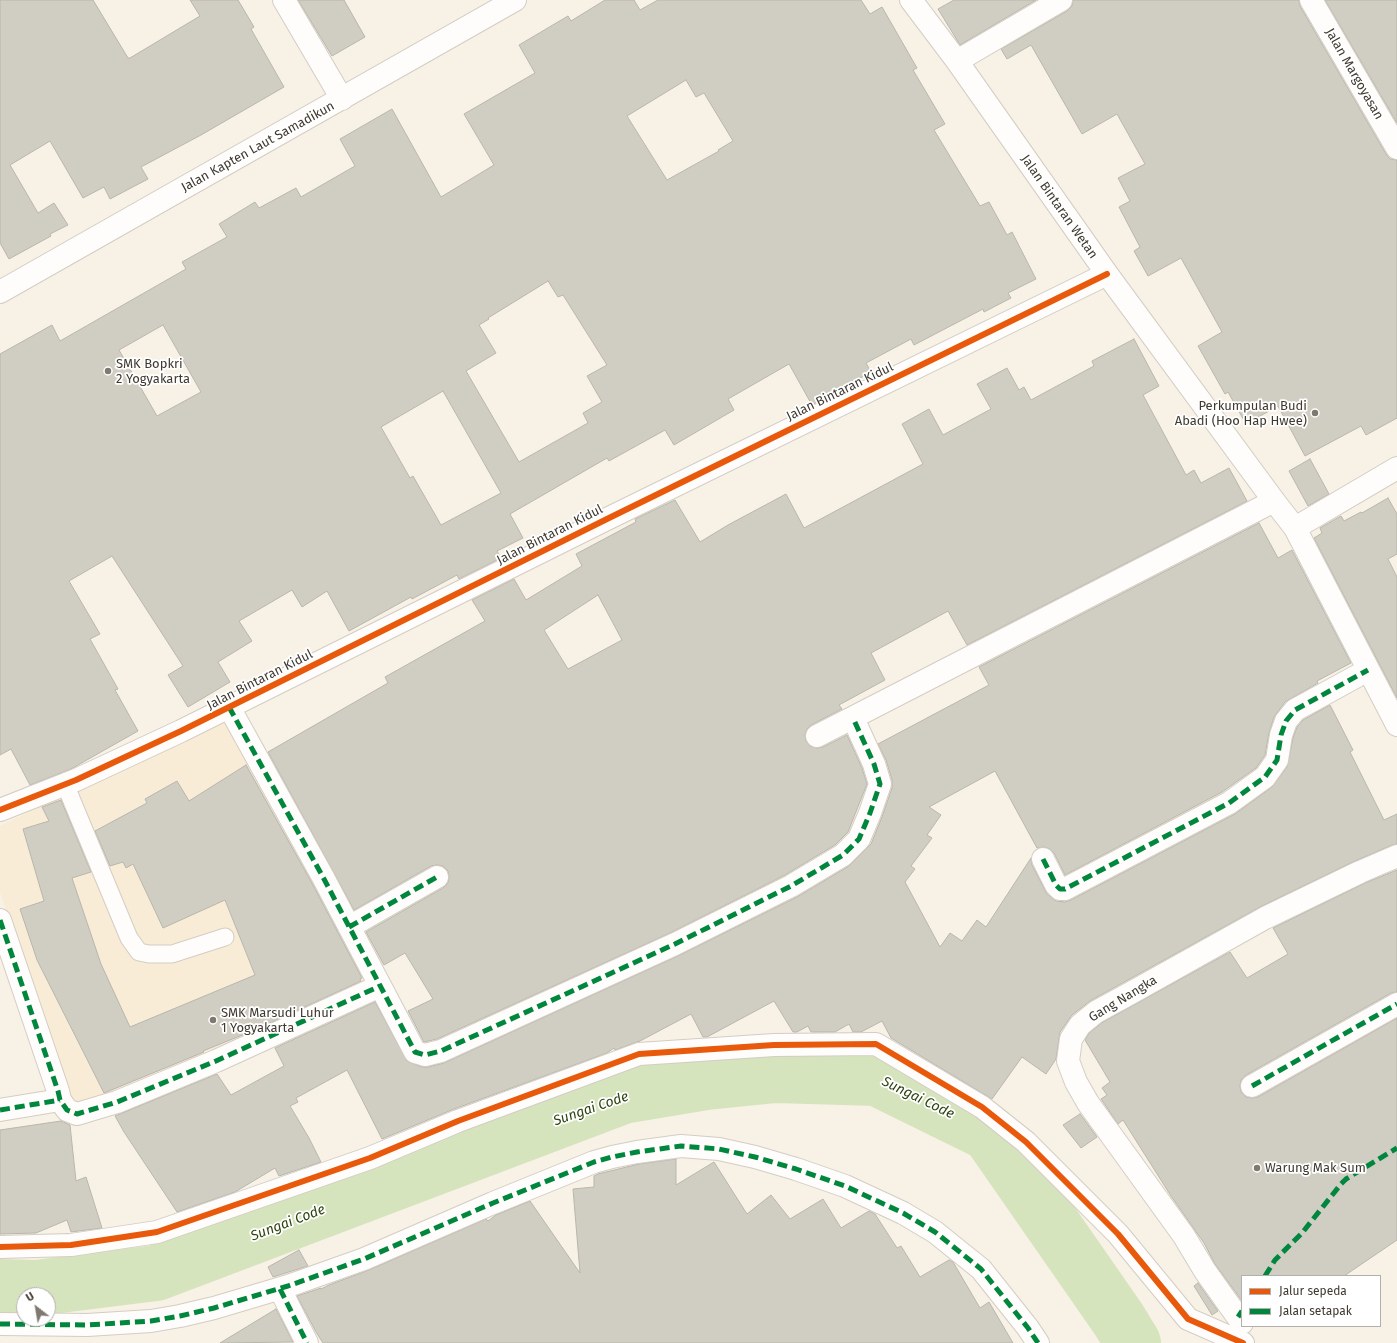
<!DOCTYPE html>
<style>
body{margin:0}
#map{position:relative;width:1397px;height:1343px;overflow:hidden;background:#f8f1e6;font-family:"Fira Sans",sans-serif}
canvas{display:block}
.legend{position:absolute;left:1241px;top:1275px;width:140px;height:52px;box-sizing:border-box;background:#fff;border:1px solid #b2b0ac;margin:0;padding:5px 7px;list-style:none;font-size:12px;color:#3f3930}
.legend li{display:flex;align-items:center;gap:8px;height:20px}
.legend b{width:20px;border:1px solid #b2b0ac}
.north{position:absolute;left:16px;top:1287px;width:40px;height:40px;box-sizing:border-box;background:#fff;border:1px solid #b2b0ac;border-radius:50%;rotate:329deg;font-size:11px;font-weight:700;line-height:16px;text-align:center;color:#3f3930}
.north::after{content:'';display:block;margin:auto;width:14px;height:18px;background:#807970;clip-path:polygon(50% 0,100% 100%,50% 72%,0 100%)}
</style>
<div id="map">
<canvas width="1397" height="1343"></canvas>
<ul class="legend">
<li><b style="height:5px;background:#e8590c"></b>Jalur sepeda</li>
<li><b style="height:5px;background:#00873e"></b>Jalan setapak</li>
</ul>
<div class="north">U</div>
</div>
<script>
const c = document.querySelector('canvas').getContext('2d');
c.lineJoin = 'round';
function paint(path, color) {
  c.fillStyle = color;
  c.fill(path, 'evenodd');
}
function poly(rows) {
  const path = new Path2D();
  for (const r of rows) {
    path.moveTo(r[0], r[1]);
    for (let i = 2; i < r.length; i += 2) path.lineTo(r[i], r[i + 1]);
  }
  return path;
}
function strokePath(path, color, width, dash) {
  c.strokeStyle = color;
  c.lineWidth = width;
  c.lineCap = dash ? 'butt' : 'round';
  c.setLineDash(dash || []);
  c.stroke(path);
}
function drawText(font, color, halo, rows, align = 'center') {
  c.font = font + ' "Fira Sans",sans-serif';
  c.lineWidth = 3.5;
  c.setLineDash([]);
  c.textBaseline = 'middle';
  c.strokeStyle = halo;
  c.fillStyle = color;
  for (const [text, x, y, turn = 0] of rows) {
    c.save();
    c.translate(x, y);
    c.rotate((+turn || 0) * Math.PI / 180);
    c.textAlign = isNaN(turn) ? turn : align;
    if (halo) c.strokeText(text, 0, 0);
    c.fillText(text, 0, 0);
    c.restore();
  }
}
paint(poly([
 [228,711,374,984,77,1108,68,1100,0,892,0,826]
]), '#f9ecd6');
strokePath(poly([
 [0,1287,36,1288,156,1273,623,1096,707,1082,776,1075,877,1078,989,1133,1119,1320,1133,1343]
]), '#d5e4bd', 56);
const building = poly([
 [0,0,93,0,128,58,130,58,200,16,190,0,238,0,254,27,251,29,284,87,201,135,141,167,148,179,110,199,104,187,83,198,50,141,10,165,38,213,54,203,68,225,50,234,51,236,9,259,0,243,0,0],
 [298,0,344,0,365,37,332,56,298,0],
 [605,0,634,0,640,10,658,0,861,0,870,14,882,7,917,68,913,70,945,124,934,130,980,206,989,202,1007,235,1012,232,1036,279,1008,293,1011,298,984,312,983,309,914,345,911,339,866,363,871,372,812,405,789,364,728,399,734,410,674,445,665,430,609,461,607,458,510,514,523,538,497,551,501,558,459,579,457,575,412,599,411,597,349,631,327,591,302,607,292,590,239,621,252,641,218,662,230,682,188,707,168,675,183,666,112,556,69,581,100,634,90,639,118,689,115,690,138,731,71,769,30,785,11,749,0,755,0,354,52,325,60,341,186,269,182,262,227,237,219,224,255,202,259,208,296,188,301,197,355,166,340,139,392,109,441,197,494,165,464,114,535,73,519,45,568,16,571,21,605,0],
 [686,80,696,97,704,93,733,141,718,150,719,151,667,180,627,116,686,80],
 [548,281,558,297,563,295,607,365,587,376,602,402,583,413,588,423,519,462,466,371,496,353,479,325,489,319,488,318,548,281],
 [163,325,201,392,157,416,119,350,163,325],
 [443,391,501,493,441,525,413,476,410,478,381,427,443,391],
 [954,0,1036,0,960,45,938,9,954,0],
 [1073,0,1299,0,1300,6,1386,154,1390,159,1397,160,1397,418,1366,435,1361,426,1305,456,1278,406,1246,424,1228,392,1225,394,1198,346,1222,332,1181,258,1148,276,1134,251,1140,247,1119,207,1130,201,1118,178,1145,164,1117,114,1082,134,1031,45,1007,59,1001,49,1067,11,1072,6,1073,0],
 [1325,0,1397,0,1397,123,1325,0],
 [1134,339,1159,386,1143,395,1186,475,1194,470,1201,483,1229,468,1247,501,967,645,948,611,871,653,885,680,839,705,842,709,811,725,807,729,805,735,806,741,810,746,817,748,823,747,847,735,862,768,867,784,848,832,835,845,785,875,670,933,437,1039,424,1042,408,1011,433,999,405,953,384,965,366,932,443,888,448,883,449,877,448,871,443,866,437,865,431,866,354,910,268,752,388,683,385,677,485,621,472,600,514,579,526,600,582,566,576,554,636,522,635,519,675,500,700,542,728,525,786,494,804,528,923,464,902,424,929,409,943,435,991,409,977,384,1007,368,1019,390,1024,387,1031,400,1094,366,1092,361,1134,339],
 [598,595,622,640,568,669,544,630,598,595],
 [1310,459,1329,494,1308,506,1289,471,1310,459],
 [1388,498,1397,514,1397,554,1388,559,1397,577,1397,698,1314,538,1322,533,1320,528,1341,516,1344,521,1361,512,1362,513,1388,498],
 [1259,523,1278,558,1292,550,1351,663,1317,681,1318,683,1285,702,1274,717,1269,733,1265,755,1256,768,1222,792,1065,875,1054,853,1050,849,1044,847,1037,848,995,771,929,807,941,815,927,835,932,838,911,866,915,869,905,882,940,947,950,933,962,941,977,920,986,927,1031,858,1032,865,1047,894,1056,901,1065,902,1071,900,1235,814,1272,787,1287,767,1293,738,1297,727,1303,720,1330,705,1353,750,1350,752,1384,820,1397,814,1397,844,1392,845,1355,861,1260,907,1090,1001,1072,1015,1060,1032,1056,1059,1046,1074,1022,1057,992,1099,891,1038,882,1021,861,1032,853,1032,849,1024,835,1032,811,1032,808,1026,797,1032,793,1032,774,1001,707,1037,703,1037,691,1014,640,1041,615,1050,614,1048,607,1053,454,1109,382,1139,347,1070,296,1098,298,1102,290,1106,309,1138,321,1162,279,1176,275,1168,235,1192,177,1212,124,1132,115,1116,217,1074,231,1095,284,1066,275,1048,375,1002,407,1061,422,1067,428,1067,444,1063,680,955,797,897,849,866,871,844,882,817,892,788,892,780,886,760,878,744,989,685,979,667,1259,523],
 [246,765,313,885,362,978,360,979,361,981,252,1031,203,1051,204,1052,104,1093,37,960,20,909,44,901,23,829,49,821,42,807,61,800,91,872,72,878,101,964,130,1027,255,975,225,900,163,928,133,864,126,868,123,862,110,866,95,831,147,803,145,799,177,781,189,801,246,765],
 [1397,870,1397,992,1391,993,1246,1075,1241,1080,1240,1086,1241,1092,1246,1097,1252,1098,1258,1097,1397,1018,1397,1240,1344,1276,1242,1276,1242,1301,1215,1264,1204,1243,1171,1196,1123,1120,1118,1124,1101,1099,1107,1095,1102,1088,1110,1082,1085,1040,1089,1033,1103,1022,1230,952,1247,978,1288,954,1273,928,1365,883,1397,870],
 [1080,1114,1097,1137,1081,1148,1063,1125,1080,1114],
 [61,1121,70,1125,76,1181,86,1177,102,1228,71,1232,67,1220,36,1233,0,1234,0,1130,61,1121],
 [676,1159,676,1185,714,1162,747,1214,771,1195,790,1219,823,1199,841,1228,869,1211,875,1214,897,1248,901,1246,920,1277,949,1260,953,1262,980,1308,989,1302,1013,1343,323,1343,316,1332,297,1296,321,1288,321,1289,329,1285,369,1270,486,1219,488,1221,496,1215,530,1201,580,1273,573,1189,594,1187,594,1176,598,1174,639,1164,676,1159],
 [299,1250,308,1266,273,1277,268,1267,299,1250],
 [1198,1283,1218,1311,1212,1315,1194,1286,1198,1283],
 [276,1309,293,1342,220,1343,276,1309]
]);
paint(building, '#d0cdc3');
strokePath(building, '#b9b6ac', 1);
const lane = poly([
 [65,784,129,938,139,952,149,954,172,954,225,937]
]);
const street = poly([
 [284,0,342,99],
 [911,0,957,61,1107,274,1274,501,1295,528,1397,725],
 [1311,0,1397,148],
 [957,61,1061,0],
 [0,292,515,0],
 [1295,528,1397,468],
 [229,707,324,879,415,1052,425,1055,441,1051,675,944,791,886,843,855,859,839,870,813,880,784,874,764,853,718],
 [817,736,1274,501],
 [0,810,76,780,181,731,611,517,1107,274],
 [1043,859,1056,885,1060,889,1065,889,1229,803,1265,777,1277,760,1281,735,1286,721,1295,710,1368,670],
 [0,920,58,1091,60,1100,67,1110,77,1114,117,1102,216,1061,380,986],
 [349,927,437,877],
 [1252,1086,1397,1004],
 [0,1110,60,1100],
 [0,1247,71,1245,157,1232,370,1158,458,1121,639,1054,774,1045,876,1044,982,1107,1026,1142,1118,1234,1188,1319,1243,1343],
 [280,1289,307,1343],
 [1242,1323,1205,1271,1184,1236,1088,1103,1076,1082,1068,1061,1071,1039,1080,1025,1096,1012,1129,994,1265,918,1360,872,1397,856],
 [0,1324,87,1325,151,1321,180,1316,214,1308,288,1286,364,1259,493,1203,594,1162,612,1157,637,1152,681,1146,719,1149,755,1157,796,1169,845,1186,903,1213,935,1232,981,1269,1028,1328,1038,1343]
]);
strokePath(lane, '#d3cdc4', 19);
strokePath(street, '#d3cdc4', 24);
strokePath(lane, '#fefdfb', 17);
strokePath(street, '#fefdfb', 22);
strokePath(poly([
 [229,707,324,879,415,1052,425,1055,441,1051,675,944,791,886,843,855,859,839,870,813,880,784,874,764,853,718],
 [1043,859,1056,885,1060,889,1065,889,1229,803,1265,777,1277,760,1281,735,1286,721,1295,710,1368,670],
 [0,920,58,1091,60,1100,67,1110,77,1114,117,1102,216,1061,380,986],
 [349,927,437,877],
 [1252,1086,1397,1004],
 [0,1110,60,1100],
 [1265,1276,1275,1260,1302,1233,1341,1184,1346,1179,1397,1148],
 [280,1289,307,1343],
 [1238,1317,1242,1311],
 [0,1324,87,1325,151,1321,180,1316,214,1308,288,1286,364,1259,493,1203,594,1162,612,1157,637,1152,681,1146,719,1149,755,1157,796,1169,845,1186,903,1213,935,1232,981,1269,1028,1328,1038,1343]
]), '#00873e', 5, [10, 5]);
strokePath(poly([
 [0,810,76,780,181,731,611,517,1107,274],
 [0,1247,71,1245,157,1232,370,1158,458,1121,639,1054,774,1045,876,1044,982,1107,1026,1142,1118,1234,1188,1319,1243,1343]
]), '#e8590c', 6);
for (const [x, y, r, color] of [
 [108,371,4,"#807970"],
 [1315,413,4,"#807970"],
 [213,1020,4,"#807970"],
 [1257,1168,4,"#807970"]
]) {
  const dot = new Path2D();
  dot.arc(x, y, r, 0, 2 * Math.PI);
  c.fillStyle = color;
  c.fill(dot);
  strokePath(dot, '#fff', 1.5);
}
drawText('13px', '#3f3930', '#fff', [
 ["Jalan Margoyasan",1354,74,60],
 ["Jalan Kapten Laut Samadikun",258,147,-29],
 ["Jalan Bintaran Wetan",1059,207,55],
 ["Jalan Bintaran Kidul",840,392,-26],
 ["Jalan Bintaran Kidul",550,535,-27],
 ["Jalan Bintaran Kidul",260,680,-27],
 ["Gang Nangka",1123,999,-31]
]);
drawText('13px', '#3f3930', '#fff', [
 ["SMK Bopkri",116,364],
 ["2 Yogyakarta",116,379],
 ["Perkumpulan Budi",1307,406,"right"],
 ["Abadi (Hoo Hap Hwee)",1307,421,"right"],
 ["SMK Marsudi Luhur",221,1013],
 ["1 Yogyakarta",221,1028],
 ["Warung Mak Sum",1265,1168]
], 'left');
drawText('italic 14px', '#2f440f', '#fff', [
 ["Sungai Code",918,1098,26],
 ["Sungai Code",591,1109,-19],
 ["Sungai Code",288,1223,-21]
]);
</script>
